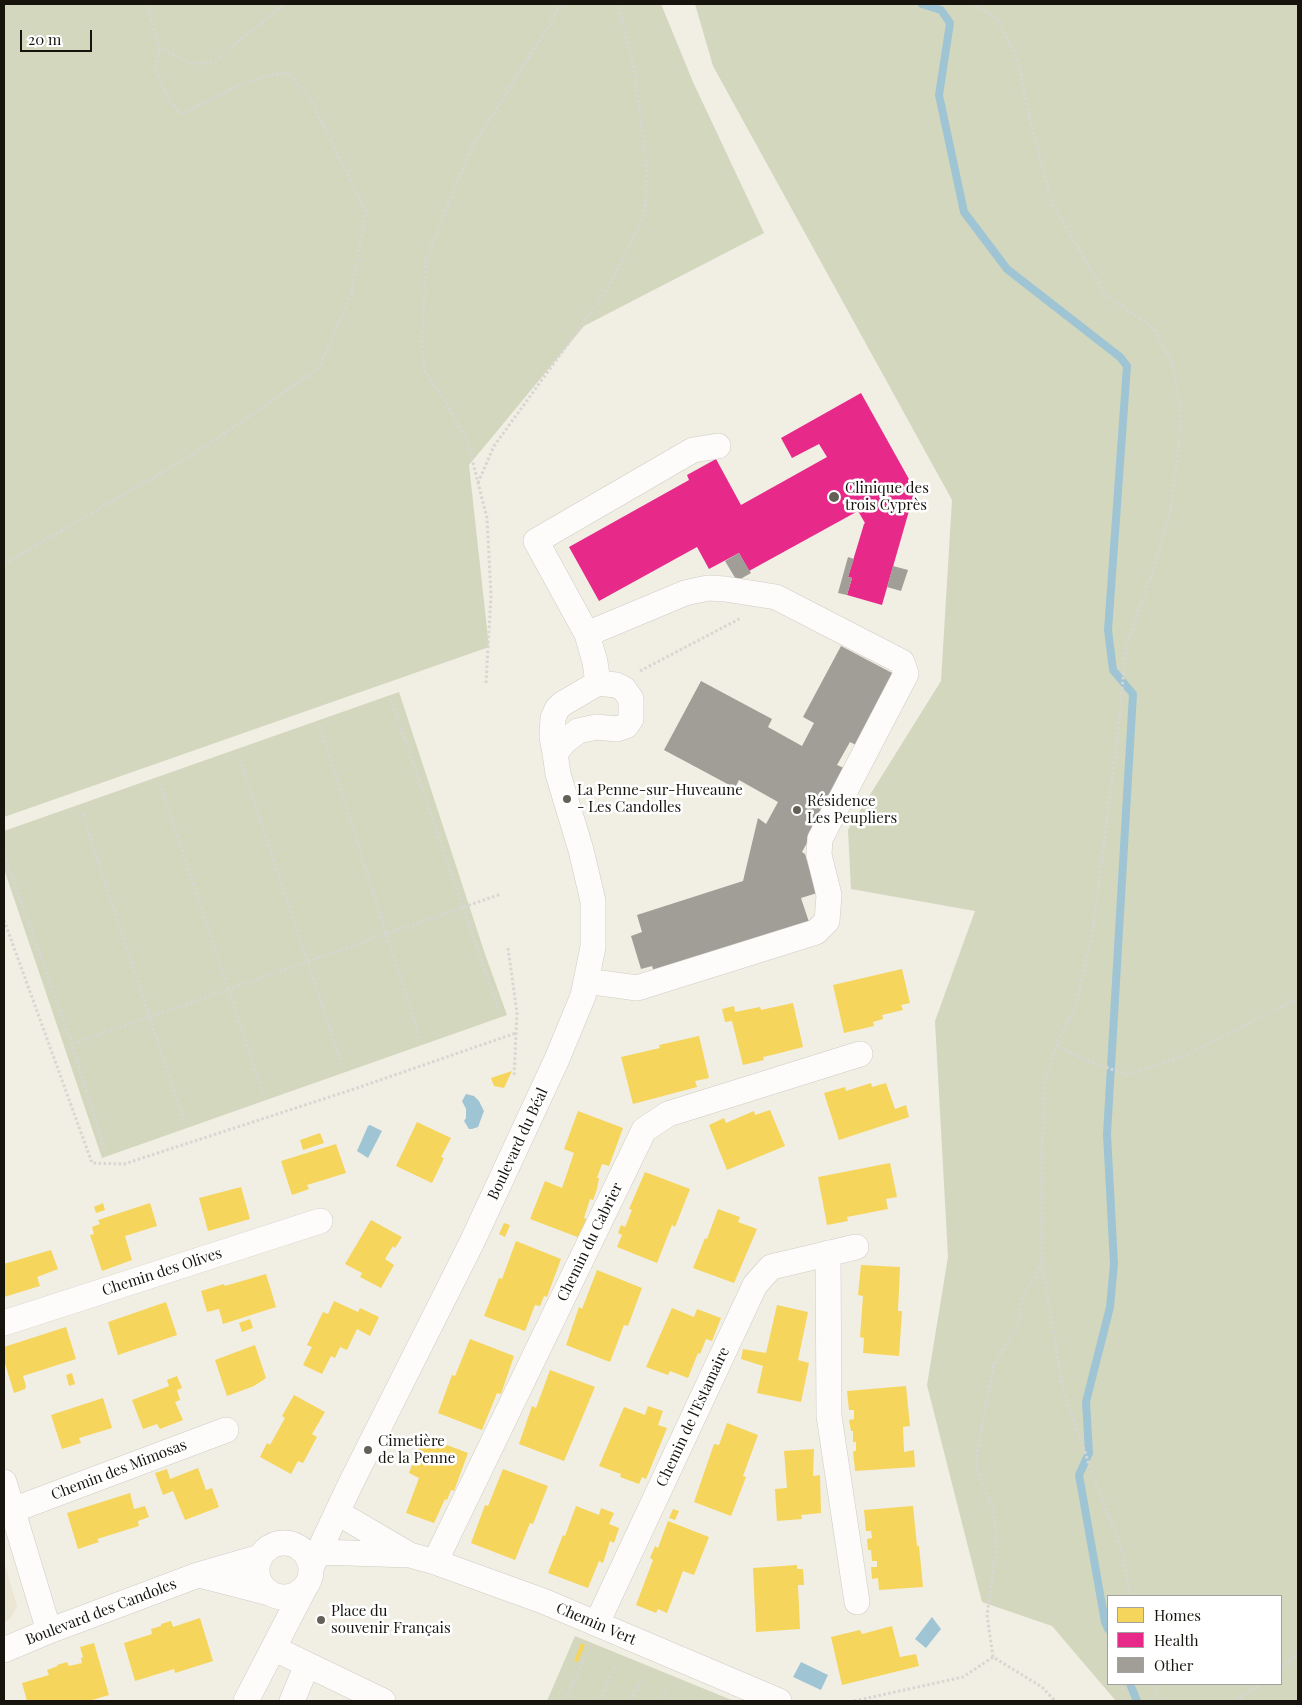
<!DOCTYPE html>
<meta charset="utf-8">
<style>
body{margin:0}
#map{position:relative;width:1302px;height:1705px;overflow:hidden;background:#f1eee4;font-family:"Playfair Display",serif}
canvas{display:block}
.frame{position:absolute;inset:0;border:5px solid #16140d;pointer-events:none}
.legend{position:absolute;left:1107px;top:1595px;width:175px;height:90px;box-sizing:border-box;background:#fff;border:1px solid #a2a19e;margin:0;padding:6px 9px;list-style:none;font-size:15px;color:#16140d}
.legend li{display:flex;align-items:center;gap:10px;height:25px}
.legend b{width:25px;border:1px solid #a2a19e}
.scale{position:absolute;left:20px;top:30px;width:72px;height:22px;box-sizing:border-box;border:2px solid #16140d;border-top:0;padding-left:6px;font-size:15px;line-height:18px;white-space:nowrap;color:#16140d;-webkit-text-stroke:4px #fff;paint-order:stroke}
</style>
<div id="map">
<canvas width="1302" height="1705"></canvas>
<div class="frame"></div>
<ul class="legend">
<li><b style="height:14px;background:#f6d55c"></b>Homes</li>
<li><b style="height:14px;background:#e7298a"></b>Health</li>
<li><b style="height:14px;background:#a09e96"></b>Other</li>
</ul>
<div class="scale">20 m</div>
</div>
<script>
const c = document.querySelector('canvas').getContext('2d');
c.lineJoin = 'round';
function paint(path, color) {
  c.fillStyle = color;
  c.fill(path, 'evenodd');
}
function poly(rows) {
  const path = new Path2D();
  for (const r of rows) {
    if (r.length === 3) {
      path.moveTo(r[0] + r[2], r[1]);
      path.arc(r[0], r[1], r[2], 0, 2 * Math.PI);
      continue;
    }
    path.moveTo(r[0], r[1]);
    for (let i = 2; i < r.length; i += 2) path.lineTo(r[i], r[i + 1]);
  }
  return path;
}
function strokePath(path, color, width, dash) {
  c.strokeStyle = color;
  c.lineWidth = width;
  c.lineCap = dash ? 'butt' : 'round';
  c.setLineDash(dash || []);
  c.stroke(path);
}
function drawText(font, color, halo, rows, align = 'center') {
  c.font = font + ' "Playfair Display",serif';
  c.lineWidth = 5;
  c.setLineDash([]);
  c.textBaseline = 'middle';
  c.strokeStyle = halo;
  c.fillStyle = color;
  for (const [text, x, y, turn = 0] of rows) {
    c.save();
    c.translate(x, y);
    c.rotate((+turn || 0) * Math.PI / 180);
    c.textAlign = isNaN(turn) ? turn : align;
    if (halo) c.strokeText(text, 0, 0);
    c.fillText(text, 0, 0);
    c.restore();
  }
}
paint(poly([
 [4,1561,17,1606,10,1619,4,1622]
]), '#ebe6d3');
paint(poly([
 [4,4,661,4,693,82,764,233,584,326,469,465,489,647,4,817],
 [695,4,1298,4,1298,1701,1116,1701,1052,1626,982,1602,927,1385,948,1257,935,1021,975,911,851,889,848,830,941,681,952,500,713,66],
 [1108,1596,1281,1596,1281,1684,1108,1684],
 [399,692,485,954,507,1015,102,1158,4,869,4,831],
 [575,1636,734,1701,547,1701]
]), '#d3d7be');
paint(poly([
 [466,1094,474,1096,479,1101,484,1111,478,1127,472,1129,469,1129,464,1121,466,1118,466,1109,462,1101],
 [370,1125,382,1131,368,1158,357,1151,368,1126],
 [932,1617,941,1629,926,1648,915,1639],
 [801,1662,828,1675,821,1690,793,1677]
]), '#9fc5d5');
paint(poly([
 [902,969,910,1003,901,1005,903,1010,882,1015,883,1019,873,1022,874,1026,844,1033,833,985],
 [793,1003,803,1047,772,1055,763,1057,764,1060,743,1065,732,1021,725,1022,722,1009,734,1006,735,1012,760,1007,761,1010],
 [699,1036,709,1078,695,1081,697,1087,633,1104,621,1057,660,1048,659,1045],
 [512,1071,504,1088,494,1086,491,1078],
 [871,1083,872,1087,886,1083,895,1109,906,1105,909,1117,839,1140,824,1093,845,1087,846,1091],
 [770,1110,785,1146,727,1170,709,1125,724,1118,726,1123,754,1111,755,1115],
 [578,1111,623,1128,609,1166,602,1164,597,1178,599,1178,597,1189,593,1200,590,1199,584,1218,587,1219,580,1238,530,1219,545,1181,562,1188,574,1153,564,1149],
 [417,1122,451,1138,441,1157,444,1158,432,1183,396,1166],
 [320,1133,324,1143,303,1150,300,1140],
 [336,1144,346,1173,307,1185,309,1189,292,1195,281,1161],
 [890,1163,897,1197,886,1199,888,1209,847,1217,848,1221,827,1225,818,1177],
 [645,1172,690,1189,675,1227,672,1225,657,1263,617,1247,622,1235,618,1233,621,1225,625,1227,632,1210,629,1209],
 [241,1187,250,1219,208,1231,199,1198],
 [103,1203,105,1210,96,1213,94,1207],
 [150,1203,157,1226,125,1236,132,1260,102,1271,90,1235,94,1234,92,1227,100,1224,98,1220],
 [718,1209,740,1217,738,1222,757,1229,734,1283,693,1268,705,1238,707,1239],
 [371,1220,402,1237,395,1248,393,1246,385,1259,394,1265,381,1288,360,1277,362,1273,345,1264],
 [504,1223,510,1225,505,1237,499,1234],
 [516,1241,561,1259,547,1297,544,1296,540,1306,535,1305,525,1331,484,1316,499,1278,502,1279],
 [51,1250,58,1269,37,1277,40,1286,4,1297,4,1264],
 [861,1265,900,1267,898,1311,902,1311,899,1356,863,1353,864,1338,860,1337,863,1296,858,1295],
 [597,1270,642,1288,628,1326,624,1325,610,1362,566,1345,579,1307,582,1309],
 [266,1274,276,1307,223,1324,219,1309,207,1312,201,1291,224,1284,225,1286],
 [334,1301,358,1312,360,1308,379,1317,370,1336,357,1329,347,1350,340,1347,335,1358,331,1356,322,1374,303,1365,312,1347,307,1345,323,1312,328,1314],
 [166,1302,177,1335,118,1355,108,1322],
 [777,1305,808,1312,798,1360,809,1363,801,1402,757,1393,763,1366,741,1359,743,1349,766,1353],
 [672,1308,694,1317,697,1309,721,1318,712,1341,706,1339,700,1354,698,1353,688,1378,670,1371,668,1375,646,1367],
 [250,1319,253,1328,242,1332,239,1323],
 [66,1327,76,1359,23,1376,26,1386,25,1389,14,1393,4,1360,4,1347],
 [470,1339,514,1356,501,1394,497,1393,482,1430,438,1413,452,1375,455,1376],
 [255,1345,266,1378,254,1386,227,1396,215,1360],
 [550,1370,595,1387,564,1461,519,1444,532,1406,536,1408],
 [72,1373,75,1384,69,1386,66,1375],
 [177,1376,182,1388,177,1390,180,1400,175,1402,183,1420,160,1429,157,1424,143,1429,132,1400,169,1386,167,1380],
 [906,1386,910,1426,903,1427,904,1452,914,1450,915,1467,855,1471,853,1451,856,1451,856,1442,853,1442,853,1431,851,1431,849,1420,854,1419,854,1410,849,1410,847,1391],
 [294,1395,325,1412,312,1434,317,1437,303,1463,298,1461,291,1474,260,1457,267,1443,270,1445,285,1418,282,1416],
 [103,1398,112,1428,79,1438,81,1443,62,1449,51,1415],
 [648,1406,663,1411,658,1425,667,1428,646,1479,642,1477,639,1484,620,1477,621,1474,599,1466,624,1407,645,1415],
 [727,1423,758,1435,743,1476,746,1477,731,1516,694,1502,714,1444,719,1445],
 [423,1436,468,1453,454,1491,451,1490,447,1500,445,1499,434,1523,406,1513,419,1478,409,1473],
 [814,1449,813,1476,820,1475,821,1513,801,1515,802,1519,777,1521,775,1489,787,1488,784,1451],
 [198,1468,206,1490,212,1488,219,1507,185,1520,173,1491,163,1495,155,1473,167,1469,170,1479],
 [503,1469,548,1486,533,1524,530,1523,515,1560,471,1543,485,1505,488,1506],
 [130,1493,134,1509,145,1506,149,1517,138,1521,139,1526,97,1539,99,1542,78,1549,67,1513],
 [576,1506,599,1515,601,1508,614,1513,609,1524,619,1528,614,1543,610,1541,603,1563,599,1561,588,1588,548,1573,563,1535,565,1536],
 [913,1506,917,1546,919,1546,923,1587,879,1590,878,1578,872,1579,871,1567,877,1567,877,1561,872,1561,871,1550,868,1550,867,1539,872,1538,871,1531,866,1531,864,1510],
 [673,1509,679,1511,675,1520,669,1518],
 [668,1521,709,1537,694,1575,683,1571,667,1613,658,1609,656,1613,636,1605,653,1560,650,1558,655,1546,658,1548],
 [797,1565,797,1569,803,1569,804,1585,798,1585,800,1629,756,1632,753,1568],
 [200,1618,213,1661,175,1673,174,1669,135,1681,124,1643,152,1634,151,1629,161,1626,161,1624,171,1621,173,1627],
 [892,1626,900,1657,916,1654,919,1666,842,1685,831,1637,860,1630,862,1634],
 [94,1643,109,1695,89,1701,27,1701,22,1683,49,1675,47,1670,58,1666,57,1665,67,1662,69,1666,82,1663,81,1658,83,1657,80,1647],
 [581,1643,585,1645,578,1662,574,1661]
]), '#f6d55c');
paint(poly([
 [861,393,915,490,882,605,847,595,852,578,848,577,864,524,865,523,858,511,749,571,739,553,709,569,697,547,599,601,569,547,689,480,687,475,716,459,741,505,827,457,819,444,792,458,781,438]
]), '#e7298a');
strokePath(poly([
 [922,4,941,10,950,23,939,95,964,212,1007,269,1120,357,1127,366,1108,630,1113,670,1133,694,1107,1134,1114,1264,1110,1307,1086,1402,1089,1453,1079,1475,1105,1622,1108,1629],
 [1130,1684,1137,1701]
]), '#9fc5d5', 8);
paint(poly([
 [739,553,751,573,737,581,725,561],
 [848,557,854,559,848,577,852,578,847,595,838,593],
 [893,566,908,570,901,591,887,587],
 [841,646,894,674,856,745,850,742,837,765,844,768,814,821,818,823,802,852,805,854,817,893,801,898,809,922,654,972,652,966,641,969,631,936,642,932,637,915,743,881,758,818,766,824,778,802,739,780,735,788,664,750,701,681,772,719,768,727,802,746,814,723,803,717]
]), '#a09e96');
const minor = poly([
 [598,683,595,662,587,634,536,541,693,450,718,446],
 [598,683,616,685,624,689,631,699,631,719,626,726,617,729,596,727,578,731,565,741,555,753,552,737,553,718,557,709,562,704,598,683],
 [586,981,637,988,816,932,827,921,829,895,819,855,820,839,906,674,902,662,776,597,725,589,708,588,685,593,587,634],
 [828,1253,829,1416,857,1602],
 [4,1323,320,1221],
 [4,1482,49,1631],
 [13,1510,226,1430],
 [338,1513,408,1554],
 [284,1570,27],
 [319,1552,410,1555,435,1562,543,1601,779,1701],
 [435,1562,644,1130,668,1114,860,1054],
 [311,1568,350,1485,472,1242,557,1059,583,996,593,947,593,901,581,850,558,774,555,753],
 [199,1575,269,1593],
 [597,1623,755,1285,771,1267,856,1247],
 [275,1649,383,1701],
 [4,1650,49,1631,198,1575,260,1557],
 [246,1701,304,1589],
 [292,1701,307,1665]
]);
strokePath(minor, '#ceccc4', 26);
strokePath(poly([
 [147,4,159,48,194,64,215,61,284,4],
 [971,4,997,18,1017,58,1031,124,1052,203,1105,294,1153,328,1172,362,1180,406,1178,456,1170,512,1156,561,1126,648,1117,741,1093,929,1075,1008,1056,1045,1045,1080,1042,1146,1042,1263,1063,1390,1099,1492,1120,1544,1131,1596],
 [478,483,494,446,607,290,645,214,647,172,635,73,618,4],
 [4,564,202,449,319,368,351,295,366,212,311,100,288,73,270,75,237,86,182,114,169,101,156,70,159,48],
 [640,671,741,618],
 [486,683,491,596,487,518,468,443,443,397,425,372,422,348,426,260,470,150,545,32,561,4],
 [391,699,499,1011],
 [320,726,420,1039],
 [240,759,342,1064],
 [160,783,263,1094],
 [83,814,184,1122],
 [4,854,72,1044,105,1151],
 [4,920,92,1163,124,1164,357,1088,516,1033],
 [508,948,517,1013,514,1077],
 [72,1044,501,894],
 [1056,1045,1083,1059,1128,1075,1186,1055,1298,998],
 [1042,1263,1022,1298,1019,1323,994,1365,978,1447,976,1466,994,1513,996,1551,987,1615,993,1657,1042,1687,1055,1701],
 [1281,1668,1298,1653],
 [1153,1684,1158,1701],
 [565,1701,585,1656],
 [600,1701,615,1665],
 [631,1701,641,1680],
 [663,1701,667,1690],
 [694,1701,695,1699],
 [854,1701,963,1677,993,1657],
 [1236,1701,1261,1684]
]), '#d8d6d3', 3, [2.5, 2.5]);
strokePath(minor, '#fdfcfb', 25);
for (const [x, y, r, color] of [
 [834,497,6,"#636058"],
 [567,799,5,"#636058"],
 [797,810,5,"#636058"],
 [368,1450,5,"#636058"],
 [321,1620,5,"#636058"]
]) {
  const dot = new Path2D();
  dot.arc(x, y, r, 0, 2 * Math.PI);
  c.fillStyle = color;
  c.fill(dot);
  strokePath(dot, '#fff', 2);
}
drawText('15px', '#16140d', '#fff', [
 ["Clinique des",845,488],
 ["trois Cyprès",845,505],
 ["La Penne-sur-Huveaune",577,790],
 ["- Les Candolles",577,807],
 ["Résidence",807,801],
 ["Les Peupliers",807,818],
 ["Cimetière",378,1441],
 ["de la Penne",378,1458],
 ["Place du",331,1611],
 ["souvenir Français",331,1628]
], 'left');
drawText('15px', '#16140d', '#fff', [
 ["Boulevard du Béal",518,1144,-65],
 ["Chemin du Cabrier",590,1242,-64],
 ["Chemin des Olives",162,1272,-18],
 ["Chemin de l'Estamaire",693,1417,-65],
 ["Chemin des Mimosas",119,1470,-21],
 ["Boulevard des Candoles",101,1612,-21],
 ["Chemin Vert",596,1624,23]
]);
</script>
